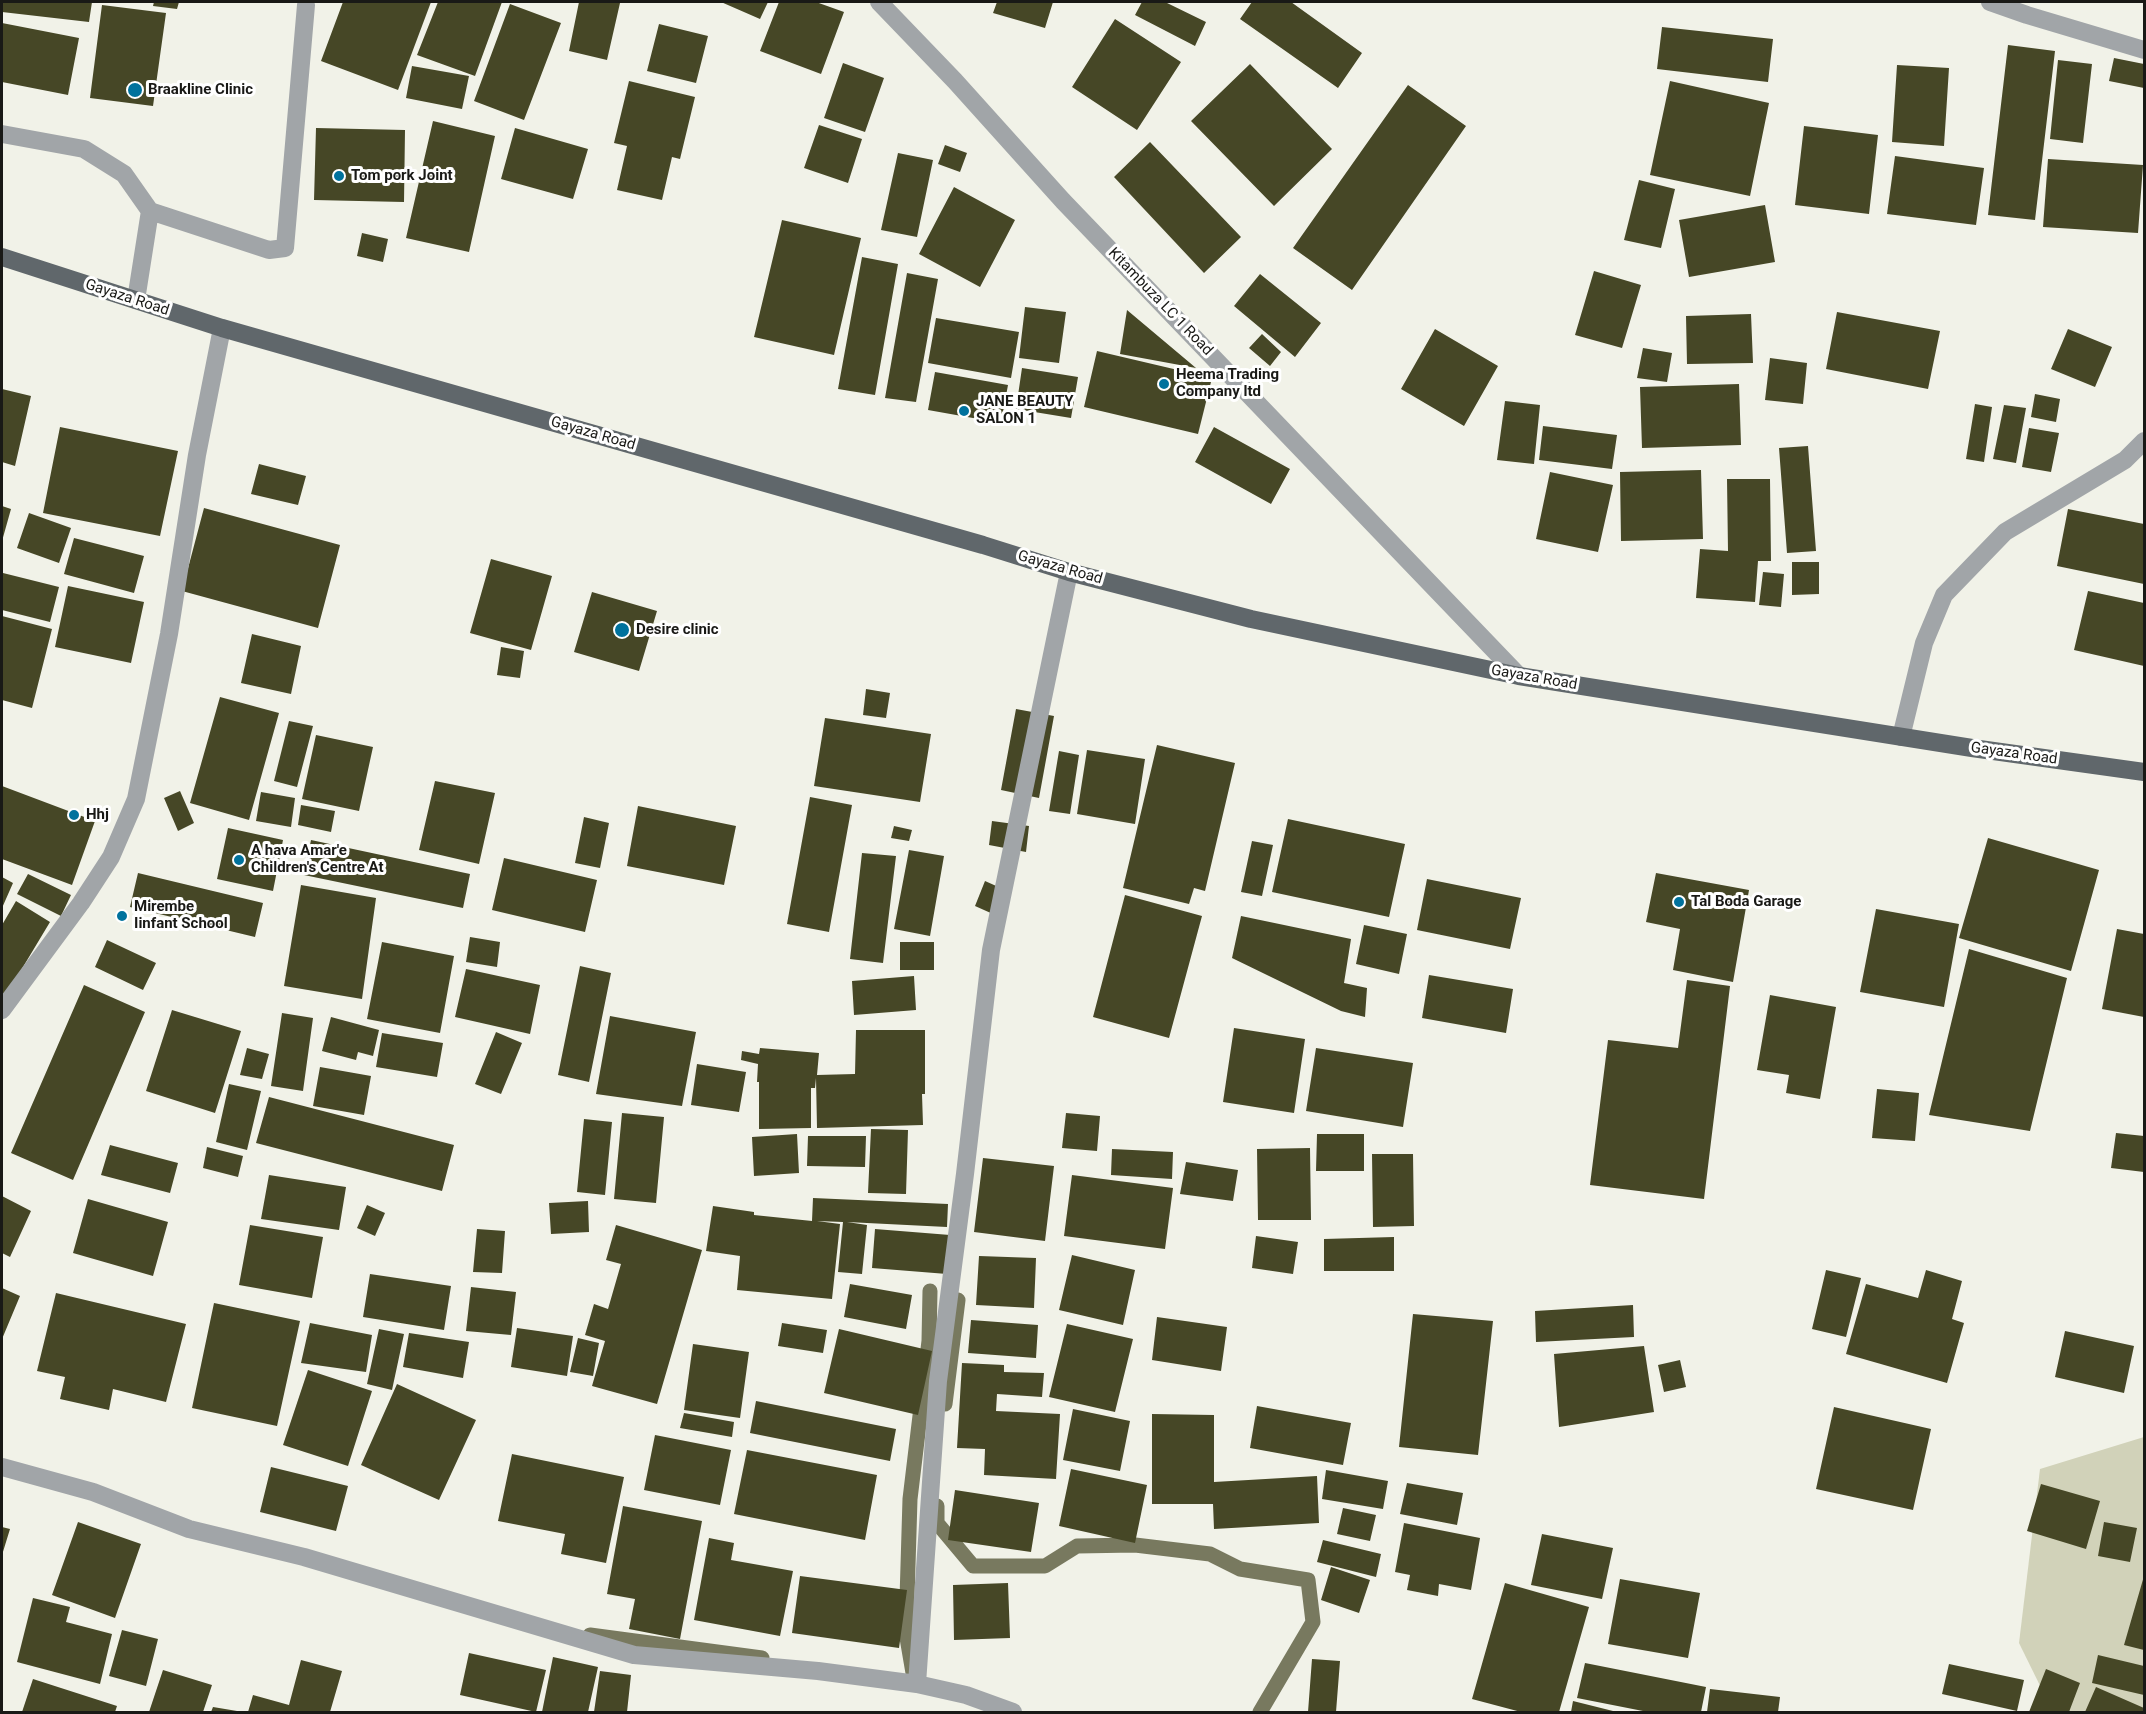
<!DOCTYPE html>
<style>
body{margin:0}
#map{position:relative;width:2146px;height:1714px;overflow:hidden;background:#f1f2e8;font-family:Roboto,sans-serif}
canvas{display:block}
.frame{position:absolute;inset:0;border:3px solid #191916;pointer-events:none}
</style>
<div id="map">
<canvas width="2146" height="1714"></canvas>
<div class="frame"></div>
</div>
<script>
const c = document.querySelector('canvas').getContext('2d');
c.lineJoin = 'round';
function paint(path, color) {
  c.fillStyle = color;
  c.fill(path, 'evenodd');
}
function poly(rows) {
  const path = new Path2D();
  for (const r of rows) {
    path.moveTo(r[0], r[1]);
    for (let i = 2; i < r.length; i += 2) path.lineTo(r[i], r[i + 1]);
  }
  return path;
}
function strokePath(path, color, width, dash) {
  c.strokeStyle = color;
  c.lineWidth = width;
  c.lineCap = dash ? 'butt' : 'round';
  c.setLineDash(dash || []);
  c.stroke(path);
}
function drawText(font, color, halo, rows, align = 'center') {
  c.font = font + ' Roboto,sans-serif';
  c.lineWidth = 6;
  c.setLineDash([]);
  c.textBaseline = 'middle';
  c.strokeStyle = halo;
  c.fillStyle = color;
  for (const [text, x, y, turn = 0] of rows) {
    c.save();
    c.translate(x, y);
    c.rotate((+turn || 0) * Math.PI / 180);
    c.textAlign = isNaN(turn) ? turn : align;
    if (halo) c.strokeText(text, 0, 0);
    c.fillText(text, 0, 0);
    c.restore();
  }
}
paint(poly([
 [2144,1437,2144,1712,2053,1712,2019,1643,2040,1469]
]), '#d1d2b9');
strokePath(poly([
 [945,1404,958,1300],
 [937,1506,937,1523,973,1566,1045,1566,1077,1546,1135,1545,1210,1554,1240,1569,1308,1580,1313,1622,1260,1712],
 [590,1635,762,1658],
 [913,1673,906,1632,910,1499,929,1341,930,1291]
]), '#78795f', 15);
paint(poly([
 [2,2,92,2,89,22,2,12],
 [154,2,179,2,177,9,153,6],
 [343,2,431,2,398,90,321,61],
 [438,2,502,2,475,76,417,55],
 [579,2,620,3,607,60,569,51],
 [721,2,768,2,760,19],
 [779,2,816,2,844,12,821,74,760,51],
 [997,2,1053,2,1045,28,993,13],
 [1142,2,1165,2,1206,22,1195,46,1135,15],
 [1252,2,1291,2,1362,53,1338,88,1240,19],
 [510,4,561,23,524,120,474,101],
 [102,5,166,13,153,106,90,98],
 [1115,19,1181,62,1137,130,1072,87],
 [2,23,79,38,68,95,2,82],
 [659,24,708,36,696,83,647,71],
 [1662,27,1773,39,1768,82,1657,69],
 [2008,45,2055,51,2035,220,1988,215],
 [2114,58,2144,64,2144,88,2109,81],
 [2058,60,2092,64,2083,143,2050,139],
 [843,63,884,78,865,132,824,118],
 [1250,64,1332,149,1274,206,1191,121],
 [1897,65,1949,68,1944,146,1892,142],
 [412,66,469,76,462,109,406,98],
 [629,81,695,97,680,159,672,157,662,200,617,190,627,146,614,143],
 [1670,81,1769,103,1750,196,1650,175],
 [1408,85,1466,126,1352,290,1293,248],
 [433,121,495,136,469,252,406,238],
 [819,125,862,139,848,183,804,168],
 [1804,126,1878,135,1869,214,1795,205],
 [316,128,405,130,404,202,314,200],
 [515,128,588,149,573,199,501,179],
 [1150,142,1241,237,1204,273,1114,177],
 [945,145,967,153,960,172,938,164],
 [898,153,933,160,917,237,881,230],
 [1895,156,1984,168,1976,225,1887,214],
 [2048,159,2143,165,2138,233,2043,227],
 [1639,180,1675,189,1661,248,1624,240],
 [954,187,1015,220,980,287,919,254],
 [1765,205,1775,262,1689,277,1679,220],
 [782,220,861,238,834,355,754,337],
 [362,233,388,239,383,262,357,256],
 [862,257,898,264,875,395,838,389],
 [1594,271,1641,285,1622,348,1575,335],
 [907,273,938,279,916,402,885,398],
 [1260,274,1321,323,1295,357,1234,306],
 [1025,307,1066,312,1059,363,1019,358],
 [1127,310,1196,368,1120,354],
 [1837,312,1940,331,1928,389,1826,369],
 [1751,314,1753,363,1687,364,1686,316],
 [936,318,1019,332,1011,378,928,363],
 [1435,329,1498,366,1464,426,1401,389],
 [2068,329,2112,347,2095,387,2051,369],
 [1262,334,1281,352,1270,366,1249,348],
 [1643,348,1672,353,1667,382,1637,378],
 [1097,351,1212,378,1198,434,1084,407],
 [1770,358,1807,363,1803,404,1765,400],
 [1022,368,1078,377,1071,418,1016,409],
 [935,372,1008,385,1001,423,928,410],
 [1739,384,1741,445,1642,448,1640,387],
 [2,389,31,396,15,466,2,462],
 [2035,394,2060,399,2056,422,2031,417],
 [1505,401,1540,405,1534,464,1497,460],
 [1975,404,1992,407,1984,462,1966,459],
 [2004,405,2026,408,2016,463,1993,459],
 [1543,426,1617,435,1612,469,1539,460],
 [60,427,178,451,160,536,43,513],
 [1214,427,1290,469,1271,504,1195,462],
 [2029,428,2059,433,2051,472,2022,467],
 [1808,446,1816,551,1787,553,1779,448],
 [259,464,306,476,298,505,251,494],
 [1701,470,1703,539,1621,541,1620,472],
 [1550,472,1613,485,1598,552,1536,539],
 [1727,479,1770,479,1771,561,1758,561,1755,602,1696,598,1700,549,1728,551],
 [2,506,11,509,2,541],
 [204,508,340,545,318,628,182,591],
 [2068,509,2144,524,2144,584,2057,566],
 [29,513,71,528,59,563,17,548],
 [74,538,144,556,134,593,64,574],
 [491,559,552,576,531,650,470,633],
 [1792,562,1819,562,1819,594,1792,595],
 [1763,572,1784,574,1781,607,1759,605],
 [3,573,59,587,50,622,2,610],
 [68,586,144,602,131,663,55,647],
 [2088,591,2144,603,2144,666,2074,650],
 [592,592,657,611,639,671,574,652],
 [2,616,52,629,32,708,2,700],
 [252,634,301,646,291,694,241,683],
 [501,647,524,651,520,678,497,675],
 [866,689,890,693,886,718,863,715],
 [220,697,279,713,249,820,190,803],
 [1016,709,1054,716,1039,798,1001,790],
 [825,718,931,734,920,802,814,786],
 [289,721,313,726,297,787,274,781],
 [316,735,373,747,359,811,302,799],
 [1157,745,1235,763,1205,891,1194,888,1189,904,1123,888],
 [1087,750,1145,759,1135,824,1077,814],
 [1059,751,1079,755,1070,814,1049,811],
 [435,781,495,793,479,864,419,850],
 [2,786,95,821,72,885,2,859],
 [180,791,194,823,178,831,164,798],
 [261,792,295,798,291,827,256,821],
 [810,797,852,805,829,932,787,924],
 [301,805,335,811,331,832,298,825],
 [638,806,736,826,724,885,627,866],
 [584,817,609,823,600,868,575,863],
 [1288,819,1405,844,1389,917,1272,892],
 [992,821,1029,826,1026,852,989,845],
 [894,826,912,830,909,841,891,838],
 [228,828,283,840,273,891,217,879],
 [1988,838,2099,870,2071,971,1959,938],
 [311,840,470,874,463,908,304,875],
 [1252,841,1273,845,1262,896,1241,892],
 [909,850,944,856,930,936,894,929],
 [862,853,896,856,883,963,850,959],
 [504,858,597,880,585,932,492,910],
 [138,873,263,903,255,937,130,907],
 [1656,873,1749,890,1733,982,1673,970,1680,929,1646,922],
 [28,874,71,895,61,916,17,894],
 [2,877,13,883,2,908],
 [1427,879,1521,898,1510,949,1417,930],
 [985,881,1003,889,993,914,975,906],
 [301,885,376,898,362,999,284,986],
 [1125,895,1202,916,1169,1038,1093,1017],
 [16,901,50,922,5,997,2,995,2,925],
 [1876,909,1959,924,1944,1007,1860,992],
 [1241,916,1351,939,1344,983,1367,988,1365,1017,1341,1011,1232,958],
 [1364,925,1407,934,1399,974,1356,964],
 [2117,929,2144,934,2144,1017,2102,1009],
 [470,937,500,942,497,967,466,962],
 [107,940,156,963,143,990,95,967],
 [382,942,454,956,440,1033,367,1019],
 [900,942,934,942,934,970,900,970],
 [1969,949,2067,978,2030,1131,1929,1115],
 [580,966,611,973,589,1082,558,1075],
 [466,969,540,985,530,1034,455,1017],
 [1429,975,1513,989,1506,1033,1422,1018],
 [914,976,916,1010,854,1015,852,981],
 [1687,980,1730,986,1704,1199,1590,1185,1608,1040,1678,1048],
 [84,985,145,1012,73,1180,11,1153],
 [1770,995,1836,1007,1820,1099,1786,1093,1789,1075,1757,1070],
 [172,1010,241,1031,215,1113,146,1091],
 [282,1013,313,1018,303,1091,271,1086],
 [610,1016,696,1032,682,1106,596,1094],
 [331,1017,379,1030,373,1056,358,1052,356,1060,322,1051],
 [1234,1028,1305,1039,1294,1113,1223,1102],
 [856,1030,925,1030,925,1094,922,1094,923,1125,817,1128,816,1078,815,1088,811,1088,811,1128,759,1129,759,1082,757,1082,758,1064,741,1060,742,1051,759,1054,760,1048,819,1053,817,1075,855,1074],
 [496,1032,522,1043,501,1094,475,1084],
 [382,1033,443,1043,437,1077,376,1067],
 [247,1048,269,1054,262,1079,240,1075],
 [1316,1048,1413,1063,1403,1127,1306,1111],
 [697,1064,746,1072,739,1112,691,1105],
 [320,1067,371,1076,364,1115,313,1106],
 [229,1084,261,1091,247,1150,216,1142],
 [1877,1089,1919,1093,1915,1141,1872,1138],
 [269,1097,454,1145,442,1191,256,1143],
 [622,1113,664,1117,656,1203,614,1199],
 [1066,1113,1100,1116,1097,1151,1062,1148],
 [584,1119,612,1122,605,1195,577,1192],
 [871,1129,908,1130,906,1194,868,1193],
 [2116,1133,2144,1136,2144,1172,2111,1168],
 [797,1134,799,1173,754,1176,752,1137],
 [1317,1134,1364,1134,1364,1171,1316,1171],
 [808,1136,866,1136,865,1167,807,1166],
 [110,1145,178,1163,170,1193,101,1175],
 [207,1147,243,1156,238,1177,203,1168],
 [1310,1148,1311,1220,1258,1220,1257,1149],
 [1112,1149,1173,1152,1172,1179,1111,1175],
 [1372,1154,1413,1154,1414,1226,1373,1227],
 [983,1158,1054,1166,1045,1241,974,1232],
 [1186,1162,1238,1170,1233,1201,1180,1194],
 [269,1175,346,1187,339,1230,261,1219],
 [1072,1175,1173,1188,1165,1249,1064,1236],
 [2,1196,31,1211,10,1257,2,1253],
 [813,1198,948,1204,947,1227,847,1222,867,1225,862,1274,838,1272,843,1222,817,1221,840,1224,832,1299,737,1290,740,1256,706,1251,713,1206,754,1212,754,1215,812,1221],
 [88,1199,168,1222,153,1276,73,1253],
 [588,1201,589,1232,551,1234,549,1203],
 [367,1205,385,1213,375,1236,357,1228],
 [250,1225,323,1237,312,1298,239,1285],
 [616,1225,702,1250,657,1404,592,1386,605,1341,585,1335,594,1304,608,1309,621,1264,606,1260],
 [477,1229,505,1231,502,1273,473,1272],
 [875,1229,950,1235,947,1274,872,1268],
 [1256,1236,1298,1242,1293,1274,1252,1268],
 [1394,1237,1394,1271,1324,1271,1324,1239],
 [1072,1255,1135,1270,1123,1325,1059,1310],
 [979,1256,1036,1258,1034,1308,976,1305],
 [1826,1270,1861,1278,1846,1337,1812,1329],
 [1926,1270,1962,1281,1952,1319,1964,1323,1947,1383,1846,1354,1866,1284,1918,1298],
 [370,1274,451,1286,444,1330,363,1317],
 [850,1284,912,1295,906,1329,844,1317],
 [471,1287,516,1292,511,1335,466,1331],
 [2,1288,20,1296,2,1339],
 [56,1293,186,1324,166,1402,113,1389,109,1410,60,1399,65,1377,37,1371],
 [214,1303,300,1321,277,1426,192,1408],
 [1633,1305,1634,1337,1536,1342,1535,1311],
 [1413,1314,1493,1321,1478,1455,1399,1447],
 [1157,1317,1227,1327,1221,1371,1152,1360],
 [971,1320,1038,1325,1036,1358,968,1353],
 [310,1323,372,1335,366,1372,301,1363],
 [782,1323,827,1330,823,1353,778,1346],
 [1067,1324,1133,1339,1115,1412,1049,1397],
 [517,1328,573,1336,567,1376,511,1367],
 [379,1329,404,1334,392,1390,367,1384],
 [839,1329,932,1351,918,1415,824,1393],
 [2065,1331,2134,1346,2124,1393,2055,1377],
 [409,1333,469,1342,463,1378,403,1367],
 [578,1338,599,1343,593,1376,570,1372],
 [693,1344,749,1352,740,1418,684,1410],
 [1644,1346,1654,1412,1559,1427,1554,1354],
 [1680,1360,1686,1387,1664,1392,1658,1365],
 [962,1363,1004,1365,1004,1372,1044,1373,1042,1397,997,1394,996,1411,1060,1414,1056,1479,984,1475,985,1449,957,1448],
 [308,1370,372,1391,348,1466,283,1445],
 [397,1384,476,1420,439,1500,361,1465],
 [756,1401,896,1429,890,1461,750,1433],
 [1257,1406,1351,1423,1343,1465,1250,1448],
 [1834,1407,1931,1429,1913,1510,1816,1489],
 [1073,1409,1130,1421,1120,1471,1063,1460],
 [684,1413,734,1422,732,1437,680,1428],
 [1152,1414,1214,1415,1214,1482,1317,1476,1319,1523,1214,1529,1213,1504,1152,1504],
 [655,1435,731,1450,720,1505,644,1490],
 [747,1450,877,1475,865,1540,734,1514],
 [512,1454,624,1477,606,1563,561,1554,565,1534,498,1521],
 [271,1467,348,1486,336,1531,260,1512],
 [1071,1469,1147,1485,1135,1543,1059,1526],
 [1326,1470,1388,1481,1383,1509,1322,1499],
 [1407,1483,1463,1493,1457,1525,1400,1514],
 [2041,1484,2100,1501,2086,1549,2027,1531],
 [955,1490,1039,1503,1031,1552,948,1540],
 [623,1506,702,1521,680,1639,629,1629,635,1599,607,1594],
 [1343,1508,1376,1515,1370,1541,1337,1534],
 [78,1522,141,1544,115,1618,52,1595],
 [2104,1522,2137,1528,2130,1562,2098,1556],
 [1404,1523,1480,1538,1471,1590,1439,1584,1438,1596,1407,1590,1410,1575,1395,1572],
 [2,1527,10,1529,2,1555],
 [1542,1534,1613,1548,1602,1599,1531,1585],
 [709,1538,734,1543,731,1560,793,1571,780,1636,694,1620],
 [1323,1540,1381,1554,1376,1577,1317,1562],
 [1331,1567,1370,1580,1359,1613,1321,1600],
 [800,1576,907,1590,899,1648,792,1633],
 [2144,1576,2144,1650,2124,1645],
 [1620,1579,1700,1593,1688,1658,1608,1644],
 [1008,1583,1010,1638,954,1640,953,1585],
 [1505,1583,1589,1607,1559,1712,1521,1712,1472,1699],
 [33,1598,70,1607,66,1622,112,1634,100,1684,17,1662],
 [122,1630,158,1639,146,1686,109,1676],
 [469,1653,546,1670,536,1712,460,1695],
 [2098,1655,2144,1666,2144,1695,2092,1683],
 [553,1657,598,1667,588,1712,542,1712],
 [1312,1659,1340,1661,1336,1712,1308,1712],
 [301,1660,342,1671,330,1712,248,1712,253,1695,289,1705],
 [1585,1663,1706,1687,1701,1712,1648,1712,1577,1698],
 [1949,1664,2024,1680,2017,1711,1942,1694],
 [2046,1669,2080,1683,2069,1712,2029,1712],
 [163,1670,212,1685,203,1712,149,1712],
 [600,1671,631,1675,627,1712,594,1712],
 [33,1679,117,1706,115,1712,22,1712],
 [2096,1687,2144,1708,2144,1712,2085,1712],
 [1710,1689,1780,1697,1778,1712,1707,1712],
 [1573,1701,1617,1712,1571,1712],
 [213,1707,237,1711,237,1712,211,1712]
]), '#464726');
strokePath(poly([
 [879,2,955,81,1063,201,1519,676],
 [1990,2,2027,15,2144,50],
 [2,134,84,149,124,174,150,211,136,300],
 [150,211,269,250,285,248,306,5],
 [1901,737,1924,643,1944,595,2005,532,2125,460,2144,441],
 [2,1010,81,903,111,857,136,799,169,634,197,455,222,328],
 [2,1467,93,1492,189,1529,304,1557,634,1655,818,1671,917,1684,966,1695,1013,1712],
 [917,1684,938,1381,965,1174,991,950,1069,572]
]), '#a1a5a8', 18);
strokePath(poly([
 [2,257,222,328,983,545,1069,572,1251,619,1519,676,1972,748,2144,772]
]), '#60676b', 18);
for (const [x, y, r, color] of [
 [135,90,8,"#00729d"],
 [339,176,6,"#00729d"],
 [1164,384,6,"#00729d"],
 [964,411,6,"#00729d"],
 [622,630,8,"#00729d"],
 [74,815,6,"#00729d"],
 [239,860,6,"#00729d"],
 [1679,902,6,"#00729d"],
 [122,916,6,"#00729d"]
]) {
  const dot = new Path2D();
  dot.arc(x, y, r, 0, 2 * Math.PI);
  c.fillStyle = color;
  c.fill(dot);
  strokePath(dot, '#fff', 2);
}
drawText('bold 15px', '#191916', '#fff', [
 ["Braakline Clinic",148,90],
 ["Tom pork Joint",351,176],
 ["Heema Trading",1176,375],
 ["Company ltd",1176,392],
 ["JANE BEAUTY",976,402],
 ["SALON 1",976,419],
 ["Desire clinic",636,630],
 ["Hhj",86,815],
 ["A hava Amar'e",251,851],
 ["Children's Centre At",251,868],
 ["Tal Boda Garage",1691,902],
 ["Mirembe",134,907],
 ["Iinfant School",134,924]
], 'left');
drawText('15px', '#191916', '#fff', [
 ["Gayaza Road",127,298,18],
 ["Kitambuza LC 1 Road",1160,302,46],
 ["Gayaza Road",593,434,16],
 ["Gayaza Road",1060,568,16],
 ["Gayaza Road",1534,678,10],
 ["Gayaza Road",2014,754,8]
]);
</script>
